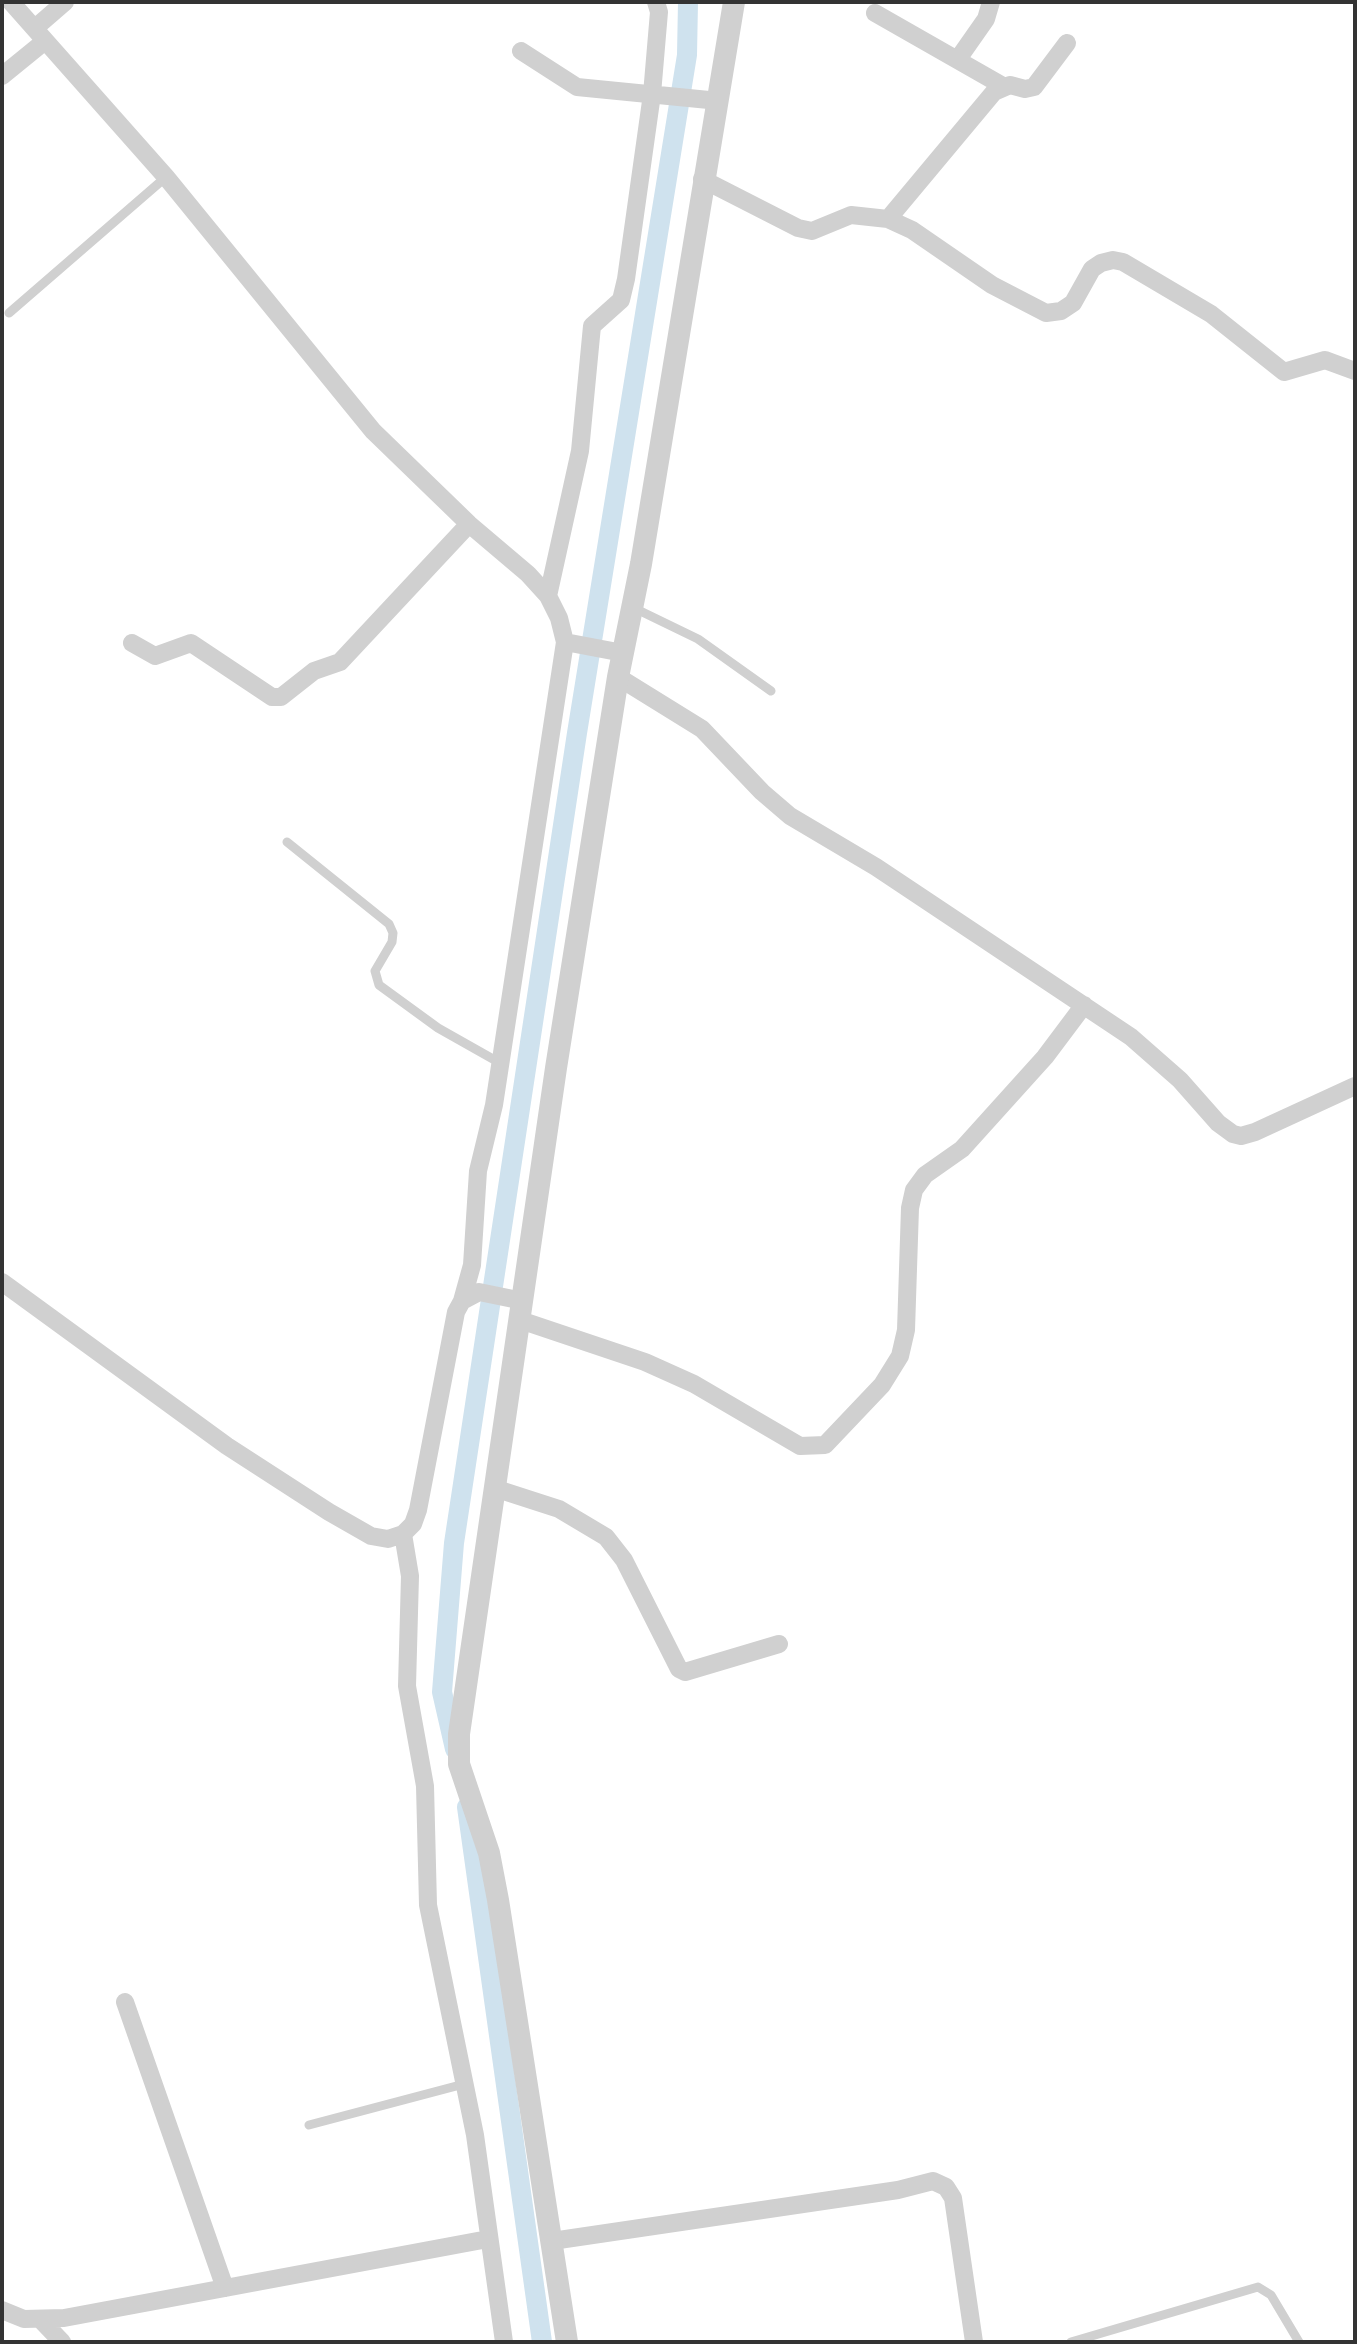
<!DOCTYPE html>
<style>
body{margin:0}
#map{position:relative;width:1357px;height:2344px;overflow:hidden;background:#fff;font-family:Ubuntu,sans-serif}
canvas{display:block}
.frame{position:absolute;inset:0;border:4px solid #333;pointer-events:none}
</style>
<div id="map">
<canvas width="1357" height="2344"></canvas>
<div class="frame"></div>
</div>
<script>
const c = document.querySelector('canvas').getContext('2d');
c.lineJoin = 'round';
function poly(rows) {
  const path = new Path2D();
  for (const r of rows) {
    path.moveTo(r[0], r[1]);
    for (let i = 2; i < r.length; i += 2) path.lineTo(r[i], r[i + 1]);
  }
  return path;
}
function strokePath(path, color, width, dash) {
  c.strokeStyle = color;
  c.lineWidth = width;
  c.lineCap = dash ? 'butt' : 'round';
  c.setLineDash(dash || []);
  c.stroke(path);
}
strokePath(poly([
 [455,1749,442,1692,454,1543,577,733,687,55,688,2],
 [467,1807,542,2342]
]), '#cfe2ee', 20);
strokePath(poly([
 [9,313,166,177],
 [632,607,698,639,771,691],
 [287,842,389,924,393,933,392,942,375,971,379,985,438,1028,500,1063],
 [309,2125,464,2084],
 [1071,2342,1258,2287,1271,2295,1299,2342]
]), '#d0d0d0', 9);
strokePath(poly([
 [11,2,166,177,373,431,469,524,528,574,548,596,559,618,565,642,494,1105,478,1171,472,1265,462,1301],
 [875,13,1003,86],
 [35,28,65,2],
 [521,51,577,87,719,101],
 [958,59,986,19,991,2],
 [2,76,45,41],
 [702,179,798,228,812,231,851,215,888,219,912,230,992,285,1046,313,1061,311,1073,303,1092,269,1101,263,1113,260,1123,262,1211,314,1284,372,1325,360,1355,371],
 [888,219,994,92,1010,85,1025,89,1034,87,1067,43],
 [548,596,580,451,592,326,621,300,626,279,652,94,659,12,656,2],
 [565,642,623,653],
 [132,643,155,656,191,643,272,697,281,697,314,671,340,662,469,524],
 [618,677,702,729,762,792,790,816,876,867,1131,1037,1180,1080,1218,1123,1233,1134,1241,1136,1255,1132,1355,1086],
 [2,1282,227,1446,329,1512,371,1536,388,1539,403,1534,413,1524,418,1510,456,1312,462,1301,479,1292,523,1301],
 [520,1320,645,1362,694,1384,800,1446,825,1445,882,1385,900,1356,906,1330,910,1208,914,1190,925,1175,962,1149,1045,1057,1084,1005],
 [494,1488,559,1509,606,1537,624,1560,679,1669,685,1672,779,1644],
 [403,1534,410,1576,407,1686,425,1786,428,1905,475,2135,504,2342],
 [125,2002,225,2288],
 [552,2241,898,2190,933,2181,946,2187,953,2198,974,2342],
 [2,2310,24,2319,64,2318,488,2239],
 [41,2320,62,2342]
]), '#d0d0d0', 18);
strokePath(poly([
 [567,2342,498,1900,489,1853,459,1764,459,1734,556,1068,618,677,641,564,734,2]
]), '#d0d0d0', 22);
</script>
